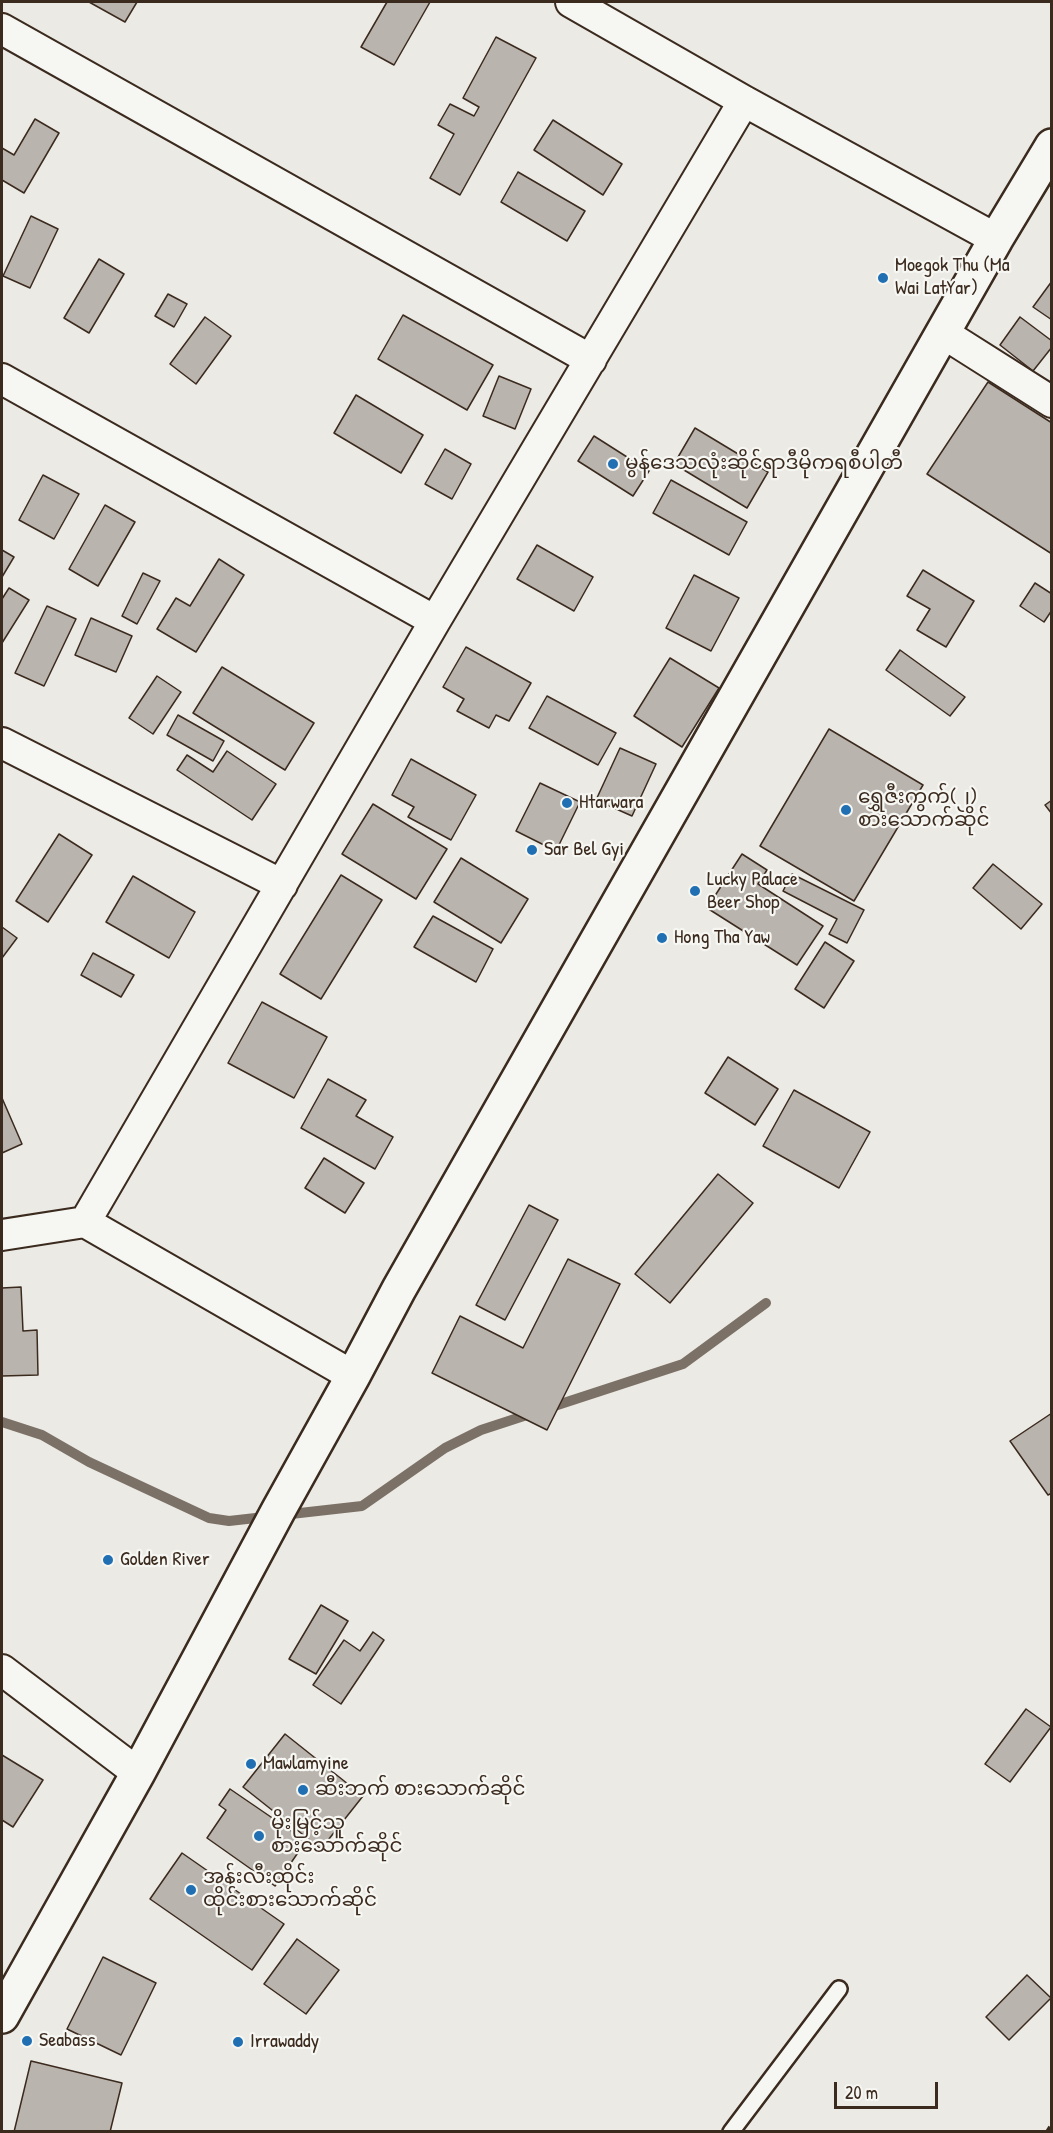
<!DOCTYPE html>
<meta charset="utf-8">
<style>
body{margin:0}
#map{position:relative;width:1053px;height:2133px;overflow:hidden;background:#ebeae5;font-family:"Patrick Hand",sans-serif}
canvas{display:block}
.frame{position:absolute;inset:0;border:3px solid #3b2a1e;pointer-events:none}
.scale{position:absolute;left:834px;top:2082px;width:104px;height:27px;box-sizing:border-box;border:3px solid #3b2a1e;border-top:0;padding-left:8px;font-size:18px;line-height:21px;white-space:nowrap;color:#3b2a1e;-webkit-text-stroke:4px #f6f6f2;paint-order:stroke}
</style>
<div id="map">
<canvas width="1053" height="2133"></canvas>
<div class="frame"></div>
<div class="scale">20 m</div>
</div>
<script>
const c = document.querySelector('canvas').getContext('2d');
c.lineJoin = 'round';
function poly(rows) {
  const path = new Path2D();
  for (const r of rows) {
    path.moveTo(r[0], r[1]);
    for (let i = 2; i < r.length; i += 2) path.lineTo(r[i], r[i + 1]);
  }
  return path;
}
function strokePath(path, color, width, dash) {
  c.strokeStyle = color;
  c.lineWidth = width;
  c.lineCap = dash ? 'butt' : 'round';
  c.setLineDash(dash || []);
  c.stroke(path);
}
function paint(path, color) {
  c.fillStyle = color;
  c.fill(path, 'evenodd');
}
function drawText(font, color, halo, rows, align = 'center') {
  c.font = font + ' "Patrick Hand","Noto Sans Myanmar",sans-serif';
  c.lineWidth = 4.5;
  c.setLineDash([]);
  c.textBaseline = 'middle';
  c.strokeStyle = halo;
  c.fillStyle = color;
  for (const [text, x, y, turn = 0] of rows) {
    c.save();
    c.translate(x, y);
    c.rotate((+turn || 0) * Math.PI / 180);
    c.textAlign = isNaN(turn) ? turn : align;
    if (halo) c.strokeText(text, 0, 0);
    c.fillText(text, 0, 0);
    c.restore();
  }
}
strokePath(poly([
 [2,1422,42,1435,89,1462,209,1518,229,1521,362,1506,445,1448,481,1430,683,1364,766,1303]
]), '#7c7167', 10);
const building = poly([
 [89,2,137,2,125,22,89,2],
 [387,2,430,2,394,65,361,47,387,2],
 [496,37,536,58,460,195,430,178,454,134,438,125,450,104,474,116,479,107,463,98,496,37],
 [35,119,59,133,24,193,2,180,2,148,14,155,35,119],
 [553,120,622,164,603,195,534,150,553,120],
 [518,172,585,211,567,241,501,202,518,172],
 [31,216,58,229,30,288,3,276,31,216],
 [99,259,124,274,89,333,64,318,99,259],
 [1052,281,1052,320,1033,307,1052,281],
 [168,294,187,304,174,327,155,316,168,294],
 [403,315,493,365,467,410,378,359,403,315],
 [205,317,231,336,196,384,170,364,205,317],
 [1020,317,1052,341,1052,347,1033,371,1000,345,1020,317],
 [499,376,531,389,515,429,483,416,499,376],
 [988,382,1052,423,1052,554,927,474,988,382],
 [356,395,423,435,401,473,334,433,356,395],
 [695,428,768,472,747,508,674,464,695,428],
 [594,436,649,471,633,496,578,461,594,436],
 [445,449,471,464,452,499,425,484,445,449],
 [43,475,79,494,54,539,19,520,43,475],
 [671,480,747,522,729,555,653,513,671,480],
 [105,505,135,522,98,586,69,569,105,505],
 [537,545,593,577,574,611,517,579,537,545],
 [2,550,14,557,2,577,2,550],
 [219,559,244,575,196,652,157,629,176,598,190,606,219,559],
 [923,570,974,601,946,647,917,630,930,609,907,596,923,570],
 [143,573,160,581,137,624,122,616,143,573],
 [694,575,739,598,711,651,666,628,694,575],
 [1035,583,1052,594,1052,610,1044,622,1020,606,1035,583],
 [9,588,29,600,2,643,2,599,9,588],
 [47,606,76,619,44,686,15,673,47,606],
 [91,618,132,636,116,672,75,655,91,618],
 [466,647,531,683,509,721,496,715,489,728,457,711,464,699,443,687,466,647],
 [900,650,965,697,950,716,886,670,900,650],
 [670,658,719,688,682,747,634,716,670,658],
 [222,667,314,723,285,770,193,713,222,667],
 [157,676,181,692,153,734,129,718,157,676],
 [547,696,616,733,598,765,529,728,547,696],
 [178,715,224,741,213,761,167,735,178,715],
 [829,729,923,785,854,901,760,846,829,729],
 [620,748,656,764,632,816,596,800,620,748],
 [227,751,276,784,252,820,177,770,187,755,213,772,227,751],
 [411,759,476,795,451,840,408,817,414,807,392,795,411,759],
 [540,783,580,802,556,851,516,831,540,783],
 [1052,800,1052,814,1045,805,1052,800],
 [373,804,447,849,416,899,342,854,373,804],
 [59,834,92,855,48,922,16,901,59,834],
 [742,854,767,870,758,884,823,926,797,965,707,908,742,854],
 [461,858,528,899,501,943,434,902,461,858],
 [993,864,1042,904,1021,929,973,888,993,864],
 [792,874,864,910,847,943,829,934,837,919,783,891,792,874],
 [341,875,382,900,321,999,280,974,341,875],
 [133,876,195,912,169,958,106,922,133,876],
 [433,916,493,949,476,982,414,947,433,916],
 [2,927,17,938,2,958,2,927],
 [825,942,854,961,824,1008,795,989,825,942],
 [93,953,134,975,121,997,81,975,93,953],
 [262,1002,327,1037,294,1098,228,1063,262,1002],
 [728,1057,778,1089,755,1125,705,1093,728,1057],
 [328,1079,366,1100,356,1116,393,1137,375,1169,301,1128,328,1079],
 [794,1090,870,1132,839,1188,763,1146,794,1090],
 [2,1098,22,1144,2,1153,2,1098],
 [324,1158,364,1183,345,1213,305,1188,324,1158],
 [718,1174,753,1203,670,1303,635,1274,718,1174],
 [529,1205,558,1220,505,1320,476,1305,529,1205],
 [568,1259,620,1284,547,1430,432,1373,460,1316,523,1348,568,1259],
 [21,1287,23,1331,37,1330,38,1375,2,1376,2,1288,21,1287],
 [1052,1413,1052,1493,1048,1495,1010,1441,1052,1413],
 [321,1605,348,1621,316,1674,289,1659,321,1605],
 [373,1632,384,1640,341,1704,313,1685,344,1640,360,1651,373,1632],
 [1026,1709,1051,1727,1010,1782,985,1764,1026,1709],
 [285,1734,363,1796,321,1849,243,1787,285,1734],
 [2,1755,43,1780,13,1827,2,1820,2,1755],
 [230,1789,306,1841,275,1886,207,1838,226,1810,219,1805,230,1789],
 [182,1853,284,1924,252,1970,150,1899,182,1853],
 [297,1939,339,1970,306,2014,264,1984,297,1939],
 [103,1957,156,1983,121,2055,67,2029,103,1957],
 [1027,1975,1051,1998,1009,2040,986,2017,1027,1975],
 [31,2061,122,2083,110,2132,14,2132,31,2061]
]);
paint(building, '#bab4ae');
strokePath(building, '#3b2a1e', 1.5);
const service = poly([
 [731,2132,839,1989]
]);
const minor = poly([
 [571,2,744,101,996,239],
 [2,29,591,360],
 [943,333,1052,402],
 [2,379,435,621],
 [2,743,282,885],
 [85,1222,435,621,744,101],
 [2,1235,85,1222,353,1376],
 [2,1670,138,1773]
]);
const secondary = poly([
 [2,2016,138,1773,278,1511,353,1376,399,1289,996,239,1052,146]
]);
strokePath(service, '#3b2a1e', 20);
strokePath(minor, '#3b2a1e', 34);
strokePath(secondary, '#3b2a1e', 38);
strokePath(poly([
 [1047,2132,1052,2124]
]), '#3b2a1e', 4, [6, 4.5]);
strokePath(service, '#f6f6f2', 15);
strokePath(minor, '#f6f6f2', 30);
strokePath(secondary, '#f6f6f2', 33);
for (const [x, y, r, color] of [
 [883,278,6,"#1f6fb2"],
 [613,464,6,"#1f6fb2"],
 [567,803,6,"#1f6fb2"],
 [846,810,6,"#1f6fb2"],
 [532,850,6,"#1f6fb2"],
 [695,891,6,"#1f6fb2"],
 [662,938,6,"#1f6fb2"],
 [108,1560,6,"#1f6fb2"],
 [251,1764,6,"#1f6fb2"],
 [303,1790,6,"#1f6fb2"],
 [259,1836,6,"#1f6fb2"],
 [191,1890,6,"#1f6fb2"],
 [27,2041,6,"#1f6fb2"],
 [238,2042,6,"#1f6fb2"]
]) {
  const dot = new Path2D();
  dot.arc(x, y, r, 0, 2 * Math.PI);
  c.fillStyle = color;
  c.fill(dot);
  strokePath(dot, '#f6f6f2', 2);
}
drawText('20px', '#3b2a1e', '#f6f6f2', [
 ["Moegok Thu (Ma",895,266],
 ["Wai LatYar)",895,289],
 ["မွန်ဒေသလုံးဆိုင်ရာဒီမိုကရစီပါတီ",625,464],
 ["ရွှေဇီးကွက်(၂)",858,798],
 ["စားသောက်ဆိုင်",858,821],
 ["Htarwara",579,803],
 ["Sar Bel Gyi",544,850],
 ["Lucky Palace",707,880],
 ["Beer Shop",707,903],
 ["Hong Tha Yaw",674,938],
 ["Golden River",120,1560],
 ["Mawlamyine",263,1764],
 ["ဆီးဘက် စားသောက်ဆိုင်",315,1790],
 ["မိုးမြင့်သူ",271,1824],
 ["စားသောက်ဆိုင်",271,1847],
 ["အုန်းလီးထိုင်း",203,1878],
 ["ထိုင်းစားသောက်ဆိုင်",203,1901],
 ["Seabass",39,2041],
 ["Irrawaddy",250,2042]
], 'left');
</script>
